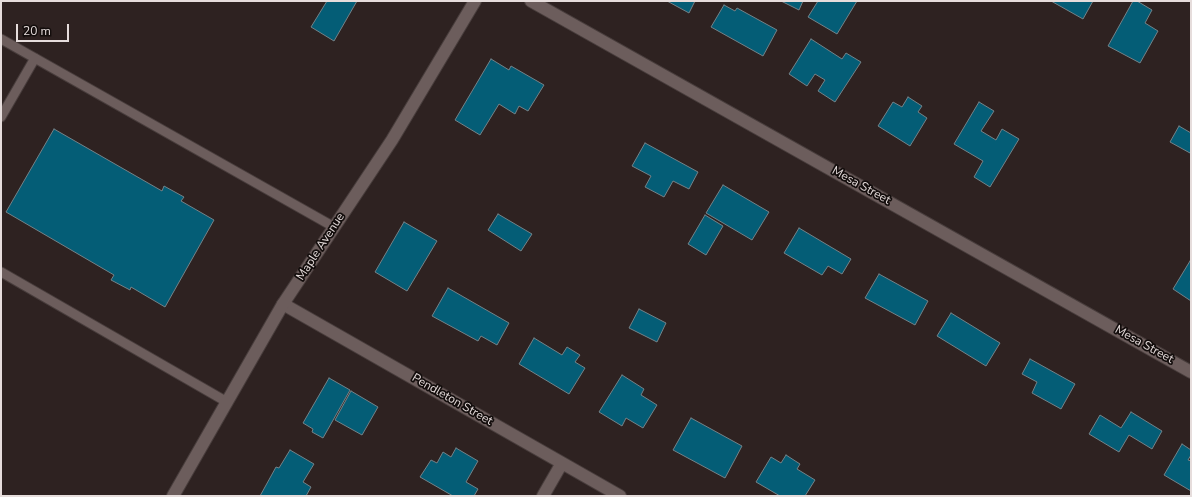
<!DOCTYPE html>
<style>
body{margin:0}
#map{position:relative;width:1192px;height:497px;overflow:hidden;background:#2e2221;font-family:"Nunito Sans",sans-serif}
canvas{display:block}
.frame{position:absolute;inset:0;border:2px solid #e6dddc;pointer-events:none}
.scale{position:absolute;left:16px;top:24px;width:53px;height:18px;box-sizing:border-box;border:2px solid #e6dddc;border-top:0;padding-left:5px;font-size:12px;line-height:14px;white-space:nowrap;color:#e6dddc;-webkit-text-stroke:3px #130d0c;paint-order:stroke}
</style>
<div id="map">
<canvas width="1192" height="497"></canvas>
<div class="frame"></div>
<div class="scale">20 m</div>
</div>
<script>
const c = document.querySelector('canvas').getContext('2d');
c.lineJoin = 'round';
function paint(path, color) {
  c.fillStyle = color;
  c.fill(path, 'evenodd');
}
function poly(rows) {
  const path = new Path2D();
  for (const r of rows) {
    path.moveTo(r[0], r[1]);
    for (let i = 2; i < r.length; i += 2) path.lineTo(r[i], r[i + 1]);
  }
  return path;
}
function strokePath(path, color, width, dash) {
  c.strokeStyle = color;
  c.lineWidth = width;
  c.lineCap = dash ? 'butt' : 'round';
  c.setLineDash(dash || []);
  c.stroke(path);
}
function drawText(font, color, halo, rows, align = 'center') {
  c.font = font + ' "Nunito Sans",sans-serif';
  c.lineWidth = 3.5;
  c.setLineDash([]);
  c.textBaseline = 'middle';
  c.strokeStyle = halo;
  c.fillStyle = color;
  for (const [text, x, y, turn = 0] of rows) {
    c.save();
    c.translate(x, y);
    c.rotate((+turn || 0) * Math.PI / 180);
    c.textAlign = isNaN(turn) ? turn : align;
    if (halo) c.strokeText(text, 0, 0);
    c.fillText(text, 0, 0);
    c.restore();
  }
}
const building = poly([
 [327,1,357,1,334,41,311,27,327,1],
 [667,1,695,1,689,13,667,1],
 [781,1,803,1,799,10,781,1],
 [818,1,857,1,837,34,808,17,818,1],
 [1051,1,1093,1,1083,19,1051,1],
 [1133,1,1137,1,1152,10,1145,23,1158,31,1140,63,1108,46,1133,1],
 [724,5,735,11,737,8,777,30,763,56,711,27,724,5],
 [811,39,842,59,846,53,861,62,835,102,818,91,825,80,815,74,807,86,789,74,811,39],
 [491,59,509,70,511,66,544,85,528,111,519,106,515,114,499,104,480,135,455,120,491,59],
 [908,97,922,106,918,112,927,118,910,146,878,126,893,102,902,107,908,97],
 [979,102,994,111,981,131,996,140,1002,129,1019,139,990,187,974,177,983,161,954,144,979,102],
 [1179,126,1191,133,1191,150,1190,153,1170,142,1179,126],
 [54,129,162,191,164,186,184,197,181,201,214,220,165,307,131,287,130,290,111,280,114,275,6,212,54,129],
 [645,143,698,172,689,189,673,181,664,197,645,187,651,176,632,166,645,143],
 [723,185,769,212,752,240,706,213,723,185],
 [498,214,532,234,521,251,488,230,498,214],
 [705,215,723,226,706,255,688,244,705,215],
 [404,222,437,241,407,291,375,272,404,222],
 [799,228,851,259,842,274,828,266,822,275,784,253,799,228],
 [1190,261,1191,261,1191,301,1173,289,1190,261],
 [879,274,928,301,915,325,865,298,879,274],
 [448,288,509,323,497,345,481,336,478,341,432,316,448,288],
 [639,309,666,323,657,342,629,328,639,309],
 [951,313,1000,343,986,366,937,336,951,313],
 [534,338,562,355,567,347,580,355,575,362,585,368,569,394,519,364,534,338],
 [1030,359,1075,384,1061,409,1032,393,1037,382,1022,374,1030,359],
 [622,375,644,389,641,395,657,405,643,428,626,418,622,426,599,412,622,375],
 [329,378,350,390,323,438,312,432,313,429,303,423,329,378],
 [351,391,378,407,362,435,335,420,351,391],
 [1131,412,1162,431,1152,449,1129,435,1119,452,1089,434,1100,415,1121,428,1131,412],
 [691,418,742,446,725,478,673,450,691,418],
 [1182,444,1191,450,1191,455,1188,460,1191,461,1191,491,1164,475,1182,444],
 [456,448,478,461,466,482,478,489,474,496,453,496,420,477,431,460,437,463,443,452,451,457,456,448],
 [290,450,314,464,303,482,311,487,306,496,260,496,276,467,279,468,290,450],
 [786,455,800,464,797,469,815,480,805,496,780,496,756,482,771,457,781,463,786,455]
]);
paint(building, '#045d76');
strokePath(building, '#748288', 1);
const service = poly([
 [1,39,334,227],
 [1,117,35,58],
 [1,272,227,402]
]);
const minor = poly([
 [531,1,1191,372],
 [283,304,620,496],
 [543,496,562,463]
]);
const tertiary = poly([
 [173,496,283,304,392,140,475,1]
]);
strokePath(service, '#483d3c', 11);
strokePath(minor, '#483d3c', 14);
strokePath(tertiary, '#483d3c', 14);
strokePath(service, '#6c5d5c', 9);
strokePath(minor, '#6c5d5c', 12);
strokePath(tertiary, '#6c5d5c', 12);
drawText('12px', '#e6dddc', '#130d0c', [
 ["Mesa Street",861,186,29],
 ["Maple Avenue",321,247,-57],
 ["Mesa Street",1144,345,29],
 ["Pendleton Street",452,400,30]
]);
</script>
